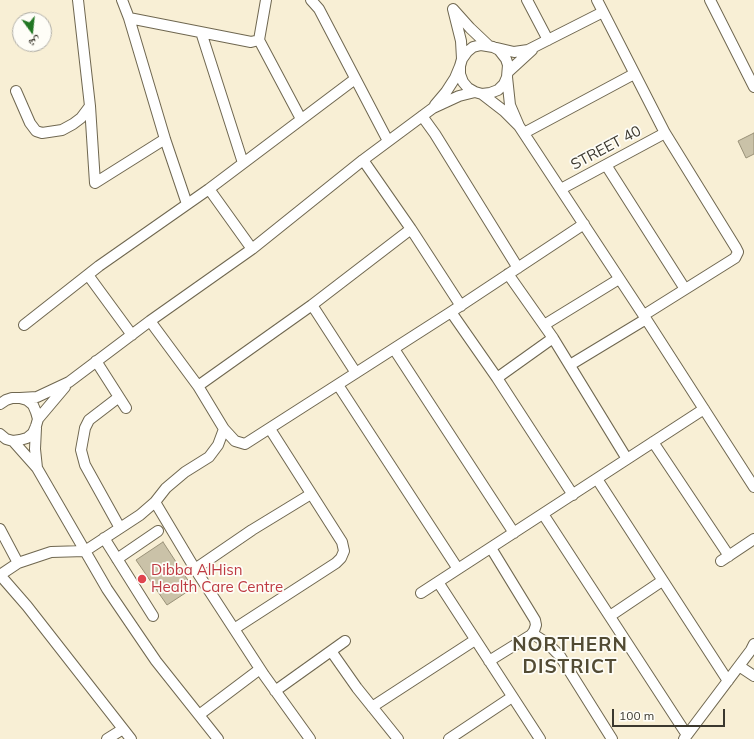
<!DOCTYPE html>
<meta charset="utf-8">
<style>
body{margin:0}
#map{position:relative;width:754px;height:739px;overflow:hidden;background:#f8efd5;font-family:Mulish,"Noto Naskh Arabic",sans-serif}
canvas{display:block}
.north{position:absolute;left:12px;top:12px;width:40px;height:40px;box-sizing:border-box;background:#fefdf7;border:1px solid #b0aea7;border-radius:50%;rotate:165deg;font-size:11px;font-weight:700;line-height:16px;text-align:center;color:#3b382e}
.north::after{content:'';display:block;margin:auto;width:14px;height:18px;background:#217622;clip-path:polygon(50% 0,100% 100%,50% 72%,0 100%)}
.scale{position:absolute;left:612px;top:709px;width:113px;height:18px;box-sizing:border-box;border:2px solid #3b382e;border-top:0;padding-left:5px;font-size:12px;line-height:14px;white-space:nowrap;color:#3b382e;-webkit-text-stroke:3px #fefdf7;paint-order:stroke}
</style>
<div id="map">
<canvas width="754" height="739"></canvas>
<div class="north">ش</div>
<div class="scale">100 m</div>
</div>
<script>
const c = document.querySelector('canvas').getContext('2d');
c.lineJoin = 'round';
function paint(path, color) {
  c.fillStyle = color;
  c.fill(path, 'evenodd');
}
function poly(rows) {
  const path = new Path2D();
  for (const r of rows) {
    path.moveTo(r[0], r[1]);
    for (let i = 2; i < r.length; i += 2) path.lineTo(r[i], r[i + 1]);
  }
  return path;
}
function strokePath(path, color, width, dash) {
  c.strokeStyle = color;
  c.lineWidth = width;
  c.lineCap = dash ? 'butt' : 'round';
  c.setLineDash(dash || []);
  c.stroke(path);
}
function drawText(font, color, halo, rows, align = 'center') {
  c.font = font + ' Mulish,sans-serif';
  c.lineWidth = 3.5;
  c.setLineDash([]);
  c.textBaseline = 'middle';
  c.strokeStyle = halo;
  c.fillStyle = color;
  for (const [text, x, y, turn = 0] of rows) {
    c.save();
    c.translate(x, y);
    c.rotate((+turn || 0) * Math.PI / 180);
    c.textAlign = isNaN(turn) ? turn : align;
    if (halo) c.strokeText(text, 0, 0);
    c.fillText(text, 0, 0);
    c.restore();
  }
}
const building = poly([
 [754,133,754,154,746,158,738,141,754,133],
 [163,542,193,588,167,605,136,560,163,542]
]);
paint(building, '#cac2a8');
strokePath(building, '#999178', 1);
const minor = poly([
 [78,0,90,106,95,183,165,139],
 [122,0,129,18,165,139,187,204],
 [266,0,259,40,301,119],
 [311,0,319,9,388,141],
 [527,0,548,40],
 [597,0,665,133,736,248,738,252,735,258,644,315],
 [710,0,754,87],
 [129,18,246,41,251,42,259,40],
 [201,32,243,163],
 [497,48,514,52,528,50,603,12],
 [462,59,467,52,473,47,481,45,493,47,499,50,506,59,508,65,507,77,504,84,498,90,490,93,482,94,475,92,468,88,463,82,460,74,460,66,462,59,461,41,453,9,470,28,489,46],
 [508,72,532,50],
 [16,91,30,123,36,131,42,133,62,130,73,124,81,118,90,106],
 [482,94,504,111,519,126,510,105,507,77],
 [435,105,446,92,455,78,460,66],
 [422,116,435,134,518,268],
 [519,126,646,319,754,487],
 [524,133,634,74],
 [363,160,411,229,461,306],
 [606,165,685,289],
 [209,189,252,249],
 [561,189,665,133],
 [508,274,553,338,627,459],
 [88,275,132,335],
 [312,305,356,373],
 [451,312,497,378,573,495],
 [150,321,198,386,224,429,235,441,245,444,451,312,584,224],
 [24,325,99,266,209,189,355,79],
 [544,325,619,279],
 [394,349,514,533],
 [96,361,126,408],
 [570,365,646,319],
 [497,378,553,338],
 [338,385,458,569],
 [198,386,312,305,411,229],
 [119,397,89,420,85,428,81,450,85,465,120,528],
 [20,398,37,397,69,382,150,321,252,249,363,160,433,108,459,96,475,92],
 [0,404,6,400,12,398,20,398,27,400,33,405,36,412,38,419,36,426,33,433,27,438,20,440,13,441,6,439,0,434],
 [38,419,65,387],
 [13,441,37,468,35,449,36,428],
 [653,442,729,556],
 [37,468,107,589,156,661,218,739],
 [597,479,728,681],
 [155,502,195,569,264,675,310,739],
 [543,514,687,735],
 [0,529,18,563],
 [104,538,153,616],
 [117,559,158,531],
 [721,561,754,539],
 [195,569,252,530,311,494],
 [0,575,18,563,51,552,85,551,140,515,155,502,166,488,185,472,209,457,218,445,224,429],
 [0,575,27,606,131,739],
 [438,582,540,739],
 [421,593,704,409],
 [610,616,662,581],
 [234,629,336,563,341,558,344,551,342,542,270,429],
 [533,634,547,643,560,656,612,739],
 [331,651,357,688,398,739],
 [489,661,531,635,534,631,536,625,535,620,491,548],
 [739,666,754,676],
 [275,691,345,641],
 [372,707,475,640],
 [199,715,260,669],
 [107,739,123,729],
 [449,739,512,697],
 [684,739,751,650,754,644]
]);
strokePath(minor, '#6f6750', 12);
strokePath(minor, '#fff', 10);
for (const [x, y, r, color] of [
 [142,579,5,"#e0444e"]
]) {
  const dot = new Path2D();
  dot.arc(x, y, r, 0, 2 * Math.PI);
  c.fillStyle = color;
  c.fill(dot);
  strokePath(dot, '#fefdf7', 1.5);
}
drawText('15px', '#3b382e', '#fefdf7', [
 ["STREET 40",606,148,-28]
]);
drawText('15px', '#be3a42', '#fefdf7', [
 ["Dibba AlHisn",151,570],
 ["Health Care Centre",151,587]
], 'left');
c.letterSpacing = '1px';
drawText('bold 19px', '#524b34', '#fefdf7', [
 ["NORTHERN",570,645],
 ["DISTRICT",570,667]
]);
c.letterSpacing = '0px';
</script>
